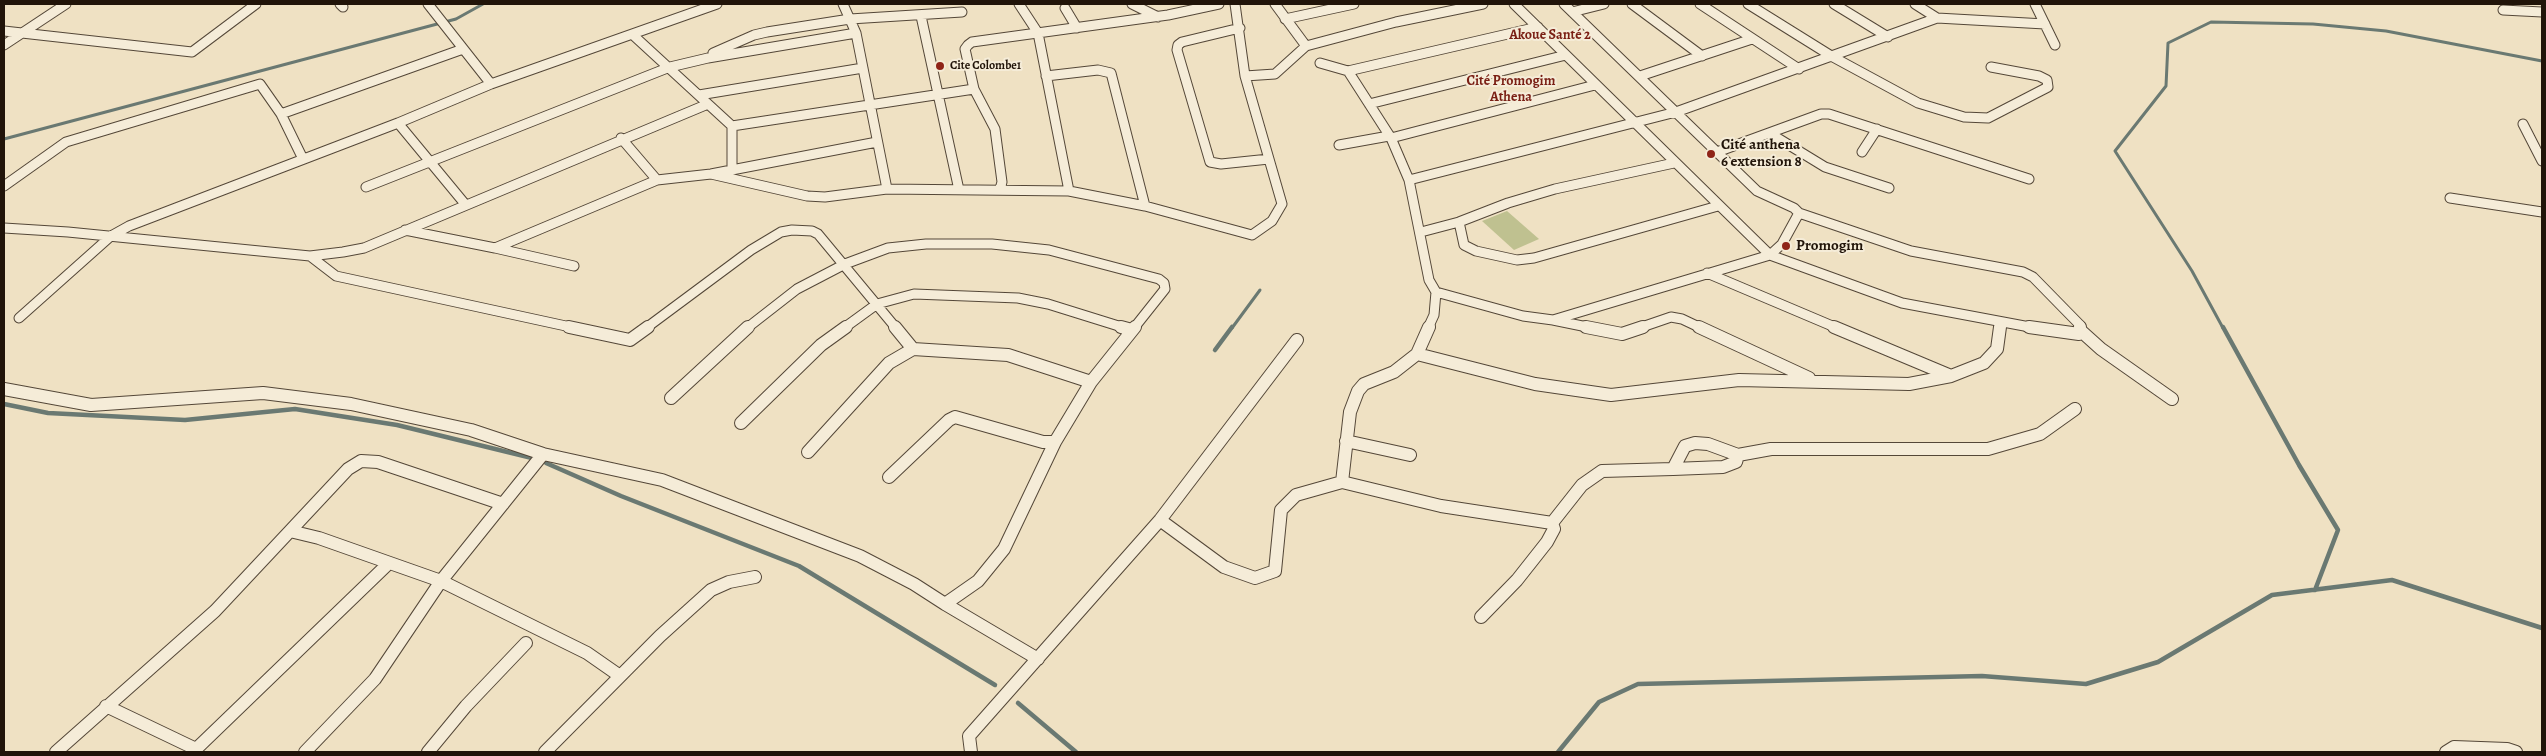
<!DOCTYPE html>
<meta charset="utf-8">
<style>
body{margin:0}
#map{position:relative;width:2546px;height:756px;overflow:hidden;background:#efe1c3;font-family:Alegreya,serif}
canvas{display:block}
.frame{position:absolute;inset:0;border:5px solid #211409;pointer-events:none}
</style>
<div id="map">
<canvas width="2546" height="756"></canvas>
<div class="frame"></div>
</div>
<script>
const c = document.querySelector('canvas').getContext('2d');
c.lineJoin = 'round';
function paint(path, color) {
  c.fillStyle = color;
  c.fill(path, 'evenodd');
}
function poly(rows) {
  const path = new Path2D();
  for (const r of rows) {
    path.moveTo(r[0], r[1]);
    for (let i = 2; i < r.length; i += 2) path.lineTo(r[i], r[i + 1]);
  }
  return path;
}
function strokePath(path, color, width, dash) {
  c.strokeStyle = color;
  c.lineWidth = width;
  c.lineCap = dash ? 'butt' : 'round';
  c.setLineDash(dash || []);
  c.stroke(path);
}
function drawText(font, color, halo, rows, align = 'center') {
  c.font = font + ' Alegreya,serif';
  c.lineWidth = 4;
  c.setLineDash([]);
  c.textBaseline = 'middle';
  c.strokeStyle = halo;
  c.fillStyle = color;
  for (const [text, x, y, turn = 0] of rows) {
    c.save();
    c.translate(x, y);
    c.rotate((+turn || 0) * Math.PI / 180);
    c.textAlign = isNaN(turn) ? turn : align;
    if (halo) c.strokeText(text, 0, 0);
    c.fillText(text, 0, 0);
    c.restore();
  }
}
paint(poly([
 [1507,211,1539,239,1514,250,1482,221]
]), '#bfc190');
strokePath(poly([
 [4,139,456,19,483,4],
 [1232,328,1260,290],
 [2223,328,2192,271,2115,151,2166,86,2168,43,2211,22,2313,24,2386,31,2542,61]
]), '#6a7972', 3);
strokePath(poly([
 [2223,327,2299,465,2338,530,2315,590],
 [1215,350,1232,327],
 [4,404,48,413,185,420,295,409,397,425,532,458],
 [546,463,621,496,799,566,995,685],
 [1018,703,1076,752],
 [1558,752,1599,702,1638,684,1982,676,2086,684,2158,662,2272,595,2392,580,2542,628]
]), '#6a7972', 4.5);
const streetFar1 = poly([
 [340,4,343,7],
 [428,4,491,84],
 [843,4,856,33,887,189],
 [1019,4,1038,33,1069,191],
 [1132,4,1158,17],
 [1275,4,1306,46],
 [1514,4,1770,255,1902,303,2035,328],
 [1564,4,1757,191,1794,208,1799,213,1911,251,2023,272,2033,277,2080,325,2080,328],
 [1632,4,1702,56],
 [1700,4,1799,69],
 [1748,4,1833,57,1918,103,1964,117,1988,118,2048,87,2047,80,2039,76,1991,67],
 [1834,4,1888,37],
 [1915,4,1937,18],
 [2035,4,2055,45],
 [1065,8,1077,28],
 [2503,10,2542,12],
 [1572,12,1604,4],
 [921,16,959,190],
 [1285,19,1354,4],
 [1240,28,1182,42,1178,45,1177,50,1210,162,1221,164,1269,159],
 [4,31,192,52,256,4],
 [633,35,732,126,732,170],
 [4,45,66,4],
 [713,53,754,35,767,32,850,19,962,12],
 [1320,63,1348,71,1391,138,1409,180,1429,280,1436,292,1434,315,1428,328],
 [1348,71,1538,27],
 [1046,76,1098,70,1111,73,1145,206],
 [1245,76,1275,74,1306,46,1396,22,1483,4],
 [1640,76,1752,39],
 [699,95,863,68],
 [1369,104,1566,55],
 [281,114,463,49],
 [398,123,465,204],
 [2523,124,2542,161],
 [732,126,974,89],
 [1771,134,1825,167,1889,188],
 [621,138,657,180],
 [1391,138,1595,85],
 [1339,145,1389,136],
 [1717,152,1821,114,1829,114,2029,179],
 [1862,152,1877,129],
 [711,174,807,196,825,197,887,189,1069,191,1145,206,1252,235,1272,221,1282,204,1245,76,1235,4],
 [1409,180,1676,112,1937,18,2045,24],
 [4,186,66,142,260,84,281,114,303,159],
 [366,187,670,67,708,58,856,33],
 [1000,189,1002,182,995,129,974,89,965,49,968,45,972,42,1168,15,1219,4],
 [2450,198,2542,212],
 [1459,222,1464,245,1476,251,1517,260,1534,258,1718,206],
 [4,228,68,232,310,256,343,252,364,248,708,104],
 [405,230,495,248,657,180,711,174,877,142],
 [1421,232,1459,222,1508,203,1555,189,1674,163],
 [495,248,574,266],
 [310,256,336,276,575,328],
 [1707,273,1837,328],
 [1436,292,1523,316,1553,320,1770,255,1782,244,1799,213],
 [19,318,111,236,129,226,398,123,491,84,717,4],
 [1553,320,1592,328],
 [646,328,751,250,781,232,792,230,812,231,818,234,896,328],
 [747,328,797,289,845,264,888,248,926,244,992,244,1049,250,1159,279,1164,283,1165,289,1134,328],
 [844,328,877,304,914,294,1018,298,1048,304,1125,328],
 [1639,328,1671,317,1682,319,1701,328],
 [2000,328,2001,322]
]);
const street = poly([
 [569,327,630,340,648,327],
 [895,327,913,349,1008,355,1091,382],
 [1121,327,1132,330],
 [1429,327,1417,354,1535,384,1611,395,1739,380,1909,384,1951,376,1984,363,1997,349,2000,327],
 [1586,327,1622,334,1643,327],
 [1699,327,1809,378],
 [1834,327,1951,376],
 [2029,327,2079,334,2080,327],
 [2081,331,2101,349,2172,399],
 [4,389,91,405,263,393,351,404,471,430,543,454,662,480,860,556,914,584,945,604,978,581,1004,549,1055,442],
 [671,398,748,327],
 [741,423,821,345,846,327],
 [1346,441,1410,455],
 [808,452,889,363,913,349],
 [1673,469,1723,467,1736,462,1738,455],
 [889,477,949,420,955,417,1043,442,1055,442,1091,382,1135,327],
 [1342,482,1350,412,1358,391,1364,384,1394,372,1417,354],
 [1160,520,1224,567,1255,578,1275,571,1281,510,1296,495,1342,482,1441,506,1552,523,1582,485,1602,471,1673,469,1685,446,1695,443,1708,444,1738,455,1771,449,1988,449,2040,434,2075,409],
 [290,531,348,469,361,461,378,462,503,504],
 [945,604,1038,659],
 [1481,617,1517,580,1547,542,1554,529,1552,523],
 [106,706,196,749],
 [56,752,215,611,290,531,319,538,441,581,587,653,620,676],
 [193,752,389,563],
 [305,752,375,679,441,581,543,454],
 [428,752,466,706,526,643],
 [545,752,660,636,711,590,729,582,755,577],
 [971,752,969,736,1160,520,1297,340],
 [2446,752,2454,747,2507,749,2516,752]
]);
strokePath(streetFar1, '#544738', 11);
strokePath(street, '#544738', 14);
strokePath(streetFar1, '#f5ecd8', 9);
strokePath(street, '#f5ecd8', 12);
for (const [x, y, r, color] of [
 [940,66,5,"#8f2418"],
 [1711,154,5,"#8f2418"],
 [1786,246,5,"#8f2418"]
]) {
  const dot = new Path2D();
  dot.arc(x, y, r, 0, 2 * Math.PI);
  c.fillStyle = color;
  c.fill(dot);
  strokePath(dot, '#f5ecd8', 2);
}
drawText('bold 12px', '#211409', '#f5ecd8', [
 ["Cite Colombe1",950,66]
], 'left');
drawText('bold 14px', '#7a1f14', '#f5ecd8', [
 ["Akoue Santé 2",1550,36],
 ["Cité Promogim",1511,82],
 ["Athena",1511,98]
]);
drawText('bold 15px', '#211409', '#f5ecd8', [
 ["Cité anthena",1721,145],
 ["6 extension 8",1721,162],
 ["Promogim",1796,246]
], 'left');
</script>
